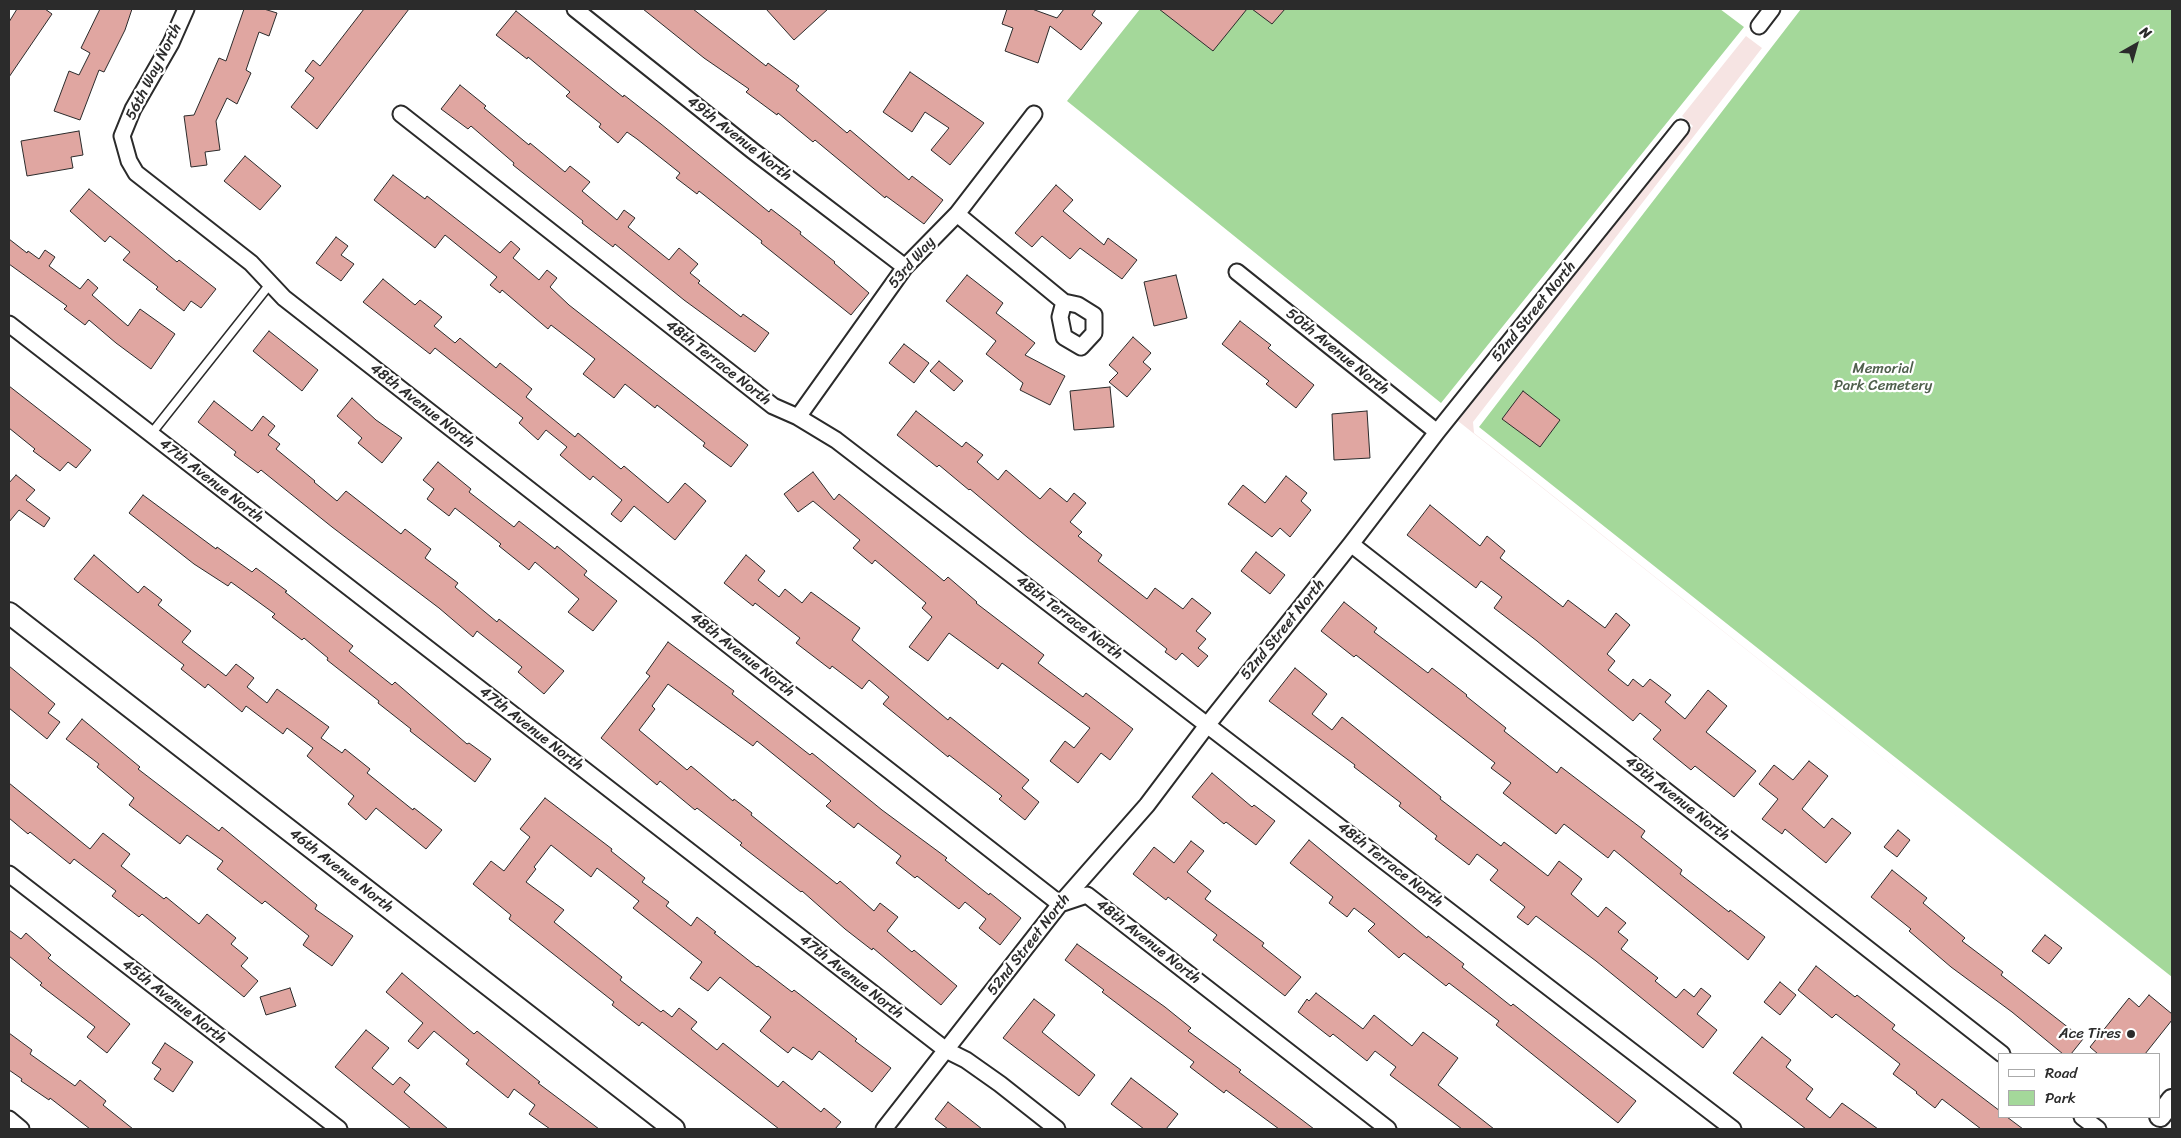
<!DOCTYPE html>
<style>
body{margin:0}
#map{position:relative;width:2181px;height:1138px;overflow:hidden;background:#fff;font-family:Sriracha,sans-serif}
canvas{display:block}
.frame{position:absolute;inset:0;border:10px solid #2b2b2b;pointer-events:none}
.legend{position:absolute;left:1998px;top:1053px;width:162px;height:65px;box-sizing:border-box;background:#fff;border:1px solid #aaa;margin:0;padding:6px 9px;list-style:none;font-size:15px;color:#2b2b2b}
.legend li{display:flex;align-items:center;gap:10px;height:25px}
.legend b{width:25px;border:1px solid #aaa}
.north{position:absolute;left:2111px;top:20px;width:50px;height:50px;-webkit-text-stroke:4px #fff;paint-order:stroke;rotate:38deg;font-size:14px;font-weight:700;line-height:20px;text-align:center;color:#2b2b2b}
.north::after{content:'';display:block;margin:auto;width:18px;height:22px;background:#2b2b2b;clip-path:polygon(50% 0,100% 100%,50% 72%,0 100%)}
</style>
<div id="map">
<canvas width="2181" height="1138"></canvas>
<div class="frame"></div>
<ul class="legend">
<li><b style="height:6px;background:#fff"></b>Road</li>
<li><b style="height:14px;background:#a4d89a"></b>Park</li>
</ul>
<div class="north">N</div>
</div>
<script>
const c = document.querySelector('canvas').getContext('2d');
c.lineJoin = 'round';
function paint(path, color) {
  c.fillStyle = color;
  c.fill(path, 'evenodd');
}
function poly(rows) {
  const path = new Path2D();
  for (const r of rows) {
    path.moveTo(r[0], r[1]);
    for (let i = 2; i < r.length; i += 2) path.lineTo(r[i], r[i + 1]);
  }
  return path;
}
function strokePath(path, color, width, dash) {
  c.strokeStyle = color;
  c.lineWidth = width;
  c.lineCap = dash ? 'butt' : 'round';
  c.setLineDash(dash || []);
  c.stroke(path);
}
function drawText(font, color, halo, rows, align = 'center') {
  c.font = font + ' Sriracha,sans-serif';
  c.lineWidth = 4.5;
  c.setLineDash([]);
  c.textBaseline = 'middle';
  c.strokeStyle = halo;
  c.fillStyle = color;
  for (const [text, x, y, turn = 0] of rows) {
    c.save();
    c.translate(x, y);
    c.rotate((+turn || 0) * Math.PI / 180);
    c.textAlign = isNaN(turn) ? turn : align;
    if (halo) c.strokeText(text, 0, 0);
    c.fillText(text, 0, 0);
    c.restore();
  }
}
paint(poly([
 [1746,36,1762,48,1473,422,1474,433,1985,839,1458,421,1693,126,1682,116]
]), '#f6e4e3');
paint(poly([
 [1140,9,1720,9,1744,27,1441,403,1067,101],
 [1801,9,2172,9,2172,977,1479,427]
]), '#a4d89a');
const building = poly([
 [17,9,45,9,52,14,9,77,9,22,17,9],
 [100,9,132,9,125,30,104,72,99,70,80,120,54,111,69,71,79,75,90,53,81,48,100,9],
 [244,9,264,9,277,13,269,36,259,32,246,70,251,73,237,104,227,98,216,121,220,150,205,152,207,165,191,167,184,116,194,115,219,58,226,61,244,9],
 [364,9,409,9,317,129,291,107,314,78,305,71,313,60,320,66,364,9],
 [643,9,693,9,766,66,768,63,799,86,796,90,847,133,850,130,909,180,912,176,943,200,924,224,886,196,885,198,815,140,813,142,778,113,777,115,746,92,749,89,704,58,643,9],
 [766,9,828,9,794,40,766,9],
 [1007,9,1032,9,1057,18,1064,9,1096,9,1092,15,1102,23,1081,50,1050,26,1038,63,1005,51,1013,28,1002,24,1007,9],
 [1159,9,1247,9,1213,51,1159,9],
 [1252,9,1285,9,1272,24,1252,9],
 [516,11,623,97,624,95,661,124,769,212,771,209,801,232,800,234,835,262,834,263,869,293,851,315,761,243,762,241,699,191,697,194,676,178,680,173,637,139,627,132,618,143,599,127,601,124,566,96,570,92,528,57,527,59,496,35,516,11],
 [910,72,984,123,950,165,931,150,949,128,925,112,912,132,883,112,910,72],
 [460,85,486,106,484,108,529,145,530,143,565,172,570,166,590,182,582,191,617,220,624,210,635,218,628,227,669,260,679,248,698,264,690,273,700,281,698,283,741,317,743,314,769,333,755,352,684,300,615,244,613,247,582,223,583,221,513,165,514,163,471,126,468,129,441,109,460,85],
 [79,131,83,155,71,157,73,168,27,176,21,141,79,131],
 [245,156,281,186,260,210,224,181,245,156],
 [393,175,425,199,427,196,500,253,511,241,520,249,513,258,539,280,547,270,557,278,550,287,569,305,748,445,731,467,703,446,705,443,657,405,655,408,625,384,614,398,583,374,595,359,551,325,548,329,502,290,500,293,490,285,497,277,445,235,435,248,374,200,393,175],
 [1056,185,1073,200,1063,211,1104,245,1108,238,1137,260,1122,279,1080,248,1070,259,1042,236,1032,247,1015,233,1056,185],
 [89,189,177,262,179,260,216,289,201,308,191,301,184,311,156,289,158,287,123,260,130,252,110,236,105,242,70,211,89,189],
 [336,237,348,246,341,255,354,264,341,281,316,263,336,237],
 [9,239,27,253,28,251,39,259,45,250,55,257,49,266,80,289,88,279,98,288,92,295,128,326,140,309,175,334,151,369,116,343,89,320,85,325,64,309,67,306,9,264,9,239],
 [967,275,1003,303,996,313,1035,343,1025,355,1065,376,1050,405,1020,390,1023,383,986,354,996,341,946,301,967,275],
 [1176,275,1187,318,1154,326,1144,282,1176,275],
 [383,279,415,305,420,300,442,317,434,326,455,343,460,338,496,368,500,363,532,389,526,397,575,437,578,433,621,469,624,466,668,503,685,483,706,501,675,540,634,506,621,522,611,514,622,500,593,476,590,480,560,455,567,447,546,430,538,440,519,423,523,418,435,348,430,354,363,302,383,279],
 [1240,321,1271,345,1268,348,1314,385,1296,408,1266,384,1269,381,1222,344,1240,321],
 [269,331,318,370,302,391,253,351,269,331],
 [1133,337,1151,353,1143,362,1151,369,1127,397,1109,382,1118,373,1109,365,1133,337],
 [904,344,929,363,914,383,889,363,904,344],
 [939,361,963,381,954,391,930,371,939,361],
 [9,386,91,450,76,468,68,462,60,471,33,451,35,449,9,428,9,386],
 [1110,387,1114,427,1074,430,1070,391,1110,387],
 [1523,391,1560,420,1540,447,1502,419,1523,391],
 [352,398,376,420,402,438,382,463,358,443,362,438,337,416,352,398],
 [214,401,252,431,263,416,275,426,268,435,280,444,276,449,315,481,314,482,337,501,346,491,401,534,405,529,431,549,425,558,458,583,455,587,497,622,499,619,564,671,544,694,518,672,522,667,477,631,473,637,439,608,332,527,261,470,258,473,234,455,236,452,198,422,214,401],
 [916,411,962,447,966,442,983,455,977,462,998,480,1006,470,1040,499,1050,488,1067,502,1074,493,1086,503,1070,522,1082,532,1078,536,1102,555,1098,561,1147,599,1155,588,1183,609,1192,598,1211,613,1196,631,1206,639,1198,648,1208,656,1198,667,1182,653,1176,660,1165,652,1167,649,1027,537,970,489,969,490,939,465,937,467,897,435,916,411],
 [1367,411,1370,458,1334,460,1332,414,1367,411],
 [438,462,471,489,469,492,514,527,519,521,555,549,557,546,587,571,584,575,617,601,593,631,568,612,579,599,535,562,529,570,499,546,501,544,455,508,449,516,427,499,434,489,423,480,438,462],
 [813,472,834,500,839,494,944,581,948,577,977,602,976,603,1044,655,1038,663,1083,697,1086,693,1133,729,1110,760,1101,753,1078,783,1050,761,1065,741,1074,748,1090,728,1002,663,998,669,949,633,928,661,909,647,932,617,922,608,926,603,875,560,872,564,853,548,860,540,813,501,798,512,784,494,813,472],
 [16,475,35,490,26,500,50,518,44,527,19,510,9,522,9,483,16,475],
 [1286,476,1307,493,1301,501,1311,510,1290,537,1280,528,1272,537,1228,504,1243,485,1265,503,1286,476],
 [143,495,216,549,217,547,252,572,256,568,287,591,285,592,353,646,349,651,392,685,395,682,467,744,469,743,491,759,475,782,410,731,411,729,378,703,379,701,327,660,328,658,304,638,302,640,272,617,275,614,231,582,228,586,194,564,129,513,143,495],
 [1430,505,1480,546,1487,536,1505,551,1500,558,1563,607,1568,600,1605,628,1616,613,1630,625,1607,654,1615,661,1608,670,1628,686,1633,679,1643,687,1650,679,1671,695,1665,702,1685,719,1708,690,1727,706,1706,732,1756,771,1734,797,1695,766,1691,770,1653,739,1661,730,1640,713,1633,721,1537,641,1494,608,1502,597,1481,581,1476,588,1407,535,1430,505],
 [1256,552,1285,575,1270,594,1241,571,1256,552],
 [94,555,138,593,144,586,162,600,158,605,191,631,182,642,226,676,236,664,254,678,247,687,267,703,277,689,329,727,321,738,342,753,345,749,370,769,367,773,413,810,414,808,442,830,426,849,376,808,366,820,348,804,354,796,307,756,313,748,287,728,283,734,246,706,242,712,208,684,205,688,181,669,184,665,74,579,94,555],
 [746,555,765,571,758,580,779,597,785,589,802,603,811,592,860,628,852,640,948,720,950,717,1029,780,1022,788,1039,802,1025,820,999,799,1002,796,949,755,948,757,883,704,889,697,869,680,862,689,832,666,830,669,796,643,800,638,755,603,753,606,724,583,746,555],
 [1344,602,1377,628,1374,632,1428,673,1432,668,1467,695,1466,696,1506,728,1504,731,1557,773,1561,767,1645,831,1641,837,1682,870,1680,874,1729,912,1730,910,1765,937,1748,960,1614,850,1608,858,1564,824,1556,834,1503,793,1511,783,1491,768,1495,763,1356,655,1354,657,1321,631,1344,602],
 [668,642,734,691,732,694,810,755,812,753,882,810,947,858,945,860,989,895,990,893,1021,918,1000,945,979,928,986,919,965,902,959,909,917,876,915,878,896,863,901,856,858,823,854,828,826,806,831,801,757,741,753,746,668,684,652,706,655,709,639,730,687,770,691,766,733,801,734,799,752,813,751,815,837,884,840,881,874,911,880,903,898,917,887,931,912,952,914,950,957,986,941,1005,873,948,872,950,845,929,802,891,801,892,740,845,742,843,697,808,695,810,660,781,657,785,601,738,650,676,646,673,668,642],
 [9,666,55,704,48,713,60,722,47,739,9,708,9,666],
 [1295,668,1327,694,1312,714,1332,730,1342,717,1441,797,1440,799,1501,846,1504,842,1548,876,1559,861,1582,879,1571,894,1598,917,1606,907,1626,923,1618,932,1628,940,1621,949,1658,978,1655,981,1676,998,1684,989,1694,997,1701,988,1711,996,1697,1014,1717,1030,1703,1048,1596,961,1536,916,1528,925,1517,917,1525,907,1490,880,1498,870,1477,854,1469,865,1435,839,1437,836,1399,806,1401,803,1354,767,1355,765,1269,701,1295,668],
 [82,719,140,767,138,769,219,831,222,827,317,905,315,909,353,936,332,966,303,945,309,936,265,901,262,904,217,869,223,861,187,835,180,844,129,805,134,798,97,767,99,764,66,739,82,719],
 [1809,761,1828,776,1802,809,1824,828,1832,818,1851,833,1826,863,1785,829,1782,834,1762,819,1778,799,1759,784,1774,765,1793,780,1809,761],
 [1212,773,1252,807,1254,805,1275,821,1256,845,1226,822,1224,824,1192,797,1212,773],
 [9,783,90,849,103,833,130,854,121,866,164,899,166,897,199,924,207,914,236,938,231,944,248,958,241,966,258,981,244,997,142,914,139,917,112,896,116,891,74,859,70,864,30,832,28,834,9,818,9,783],
 [545,798,612,849,611,851,645,878,642,882,669,902,666,906,691,926,697,917,716,932,714,933,757,967,758,966,792,992,794,990,857,1039,855,1041,891,1068,872,1092,819,1051,812,1060,793,1047,788,1053,760,1031,771,1017,720,977,708,991,690,978,702,962,633,908,639,901,597,868,591,877,551,845,534,867,536,869,526,882,564,910,554,922,622,977,620,980,661,1012,663,1010,672,1017,679,1008,697,1022,691,1029,717,1050,723,1043,778,1087,783,1081,821,1112,824,1108,841,1122,835,1129,779,1129,642,1022,639,1026,612,1005,614,1002,509,919,511,915,473,884,491,861,504,871,530,837,520,829,545,798],
 [1898,830,1910,840,1897,857,1884,847,1898,830],
 [1309,840,1427,938,1428,936,1464,964,1462,967,1511,1006,1513,1004,1636,1101,1618,1123,1496,1025,1499,1021,1449,983,1446,986,1404,953,1399,958,1368,931,1375,924,1354,908,1347,917,1329,903,1333,897,1290,863,1309,840],
 [1191,841,1204,851,1187,872,1211,891,1205,899,1264,943,1262,946,1301,977,1285,996,1213,940,1217,935,1168,897,1166,900,1133,874,1154,847,1174,863,1191,841],
 [1892,870,1927,898,1923,903,1965,938,1962,941,2003,972,2001,975,2083,1039,2071,1054,2063,1054,2012,1012,1951,967,1909,931,1911,929,1871,897,1892,870],
 [9,930,21,939,26,933,51,955,48,958,130,1024,107,1053,87,1037,95,1027,40,985,42,983,9,956,9,930],
 [2045,935,2062,948,2049,964,2032,951,2045,935],
 [1077,944,1165,1007,1191,1028,1188,1031,1241,1070,1239,1072,1314,1129,1279,1129,1226,1090,1224,1093,1190,1067,1194,1062,1102,992,1104,990,1065,960,1077,944],
 [1816,966,1855,997,1857,995,1895,1025,1892,1029,2000,1111,2000,1117,2007,1117,2023,1129,1981,1129,1942,1099,1935,1108,1916,1093,1917,1092,1893,1074,1900,1064,1836,1014,1832,1018,1798,990,1816,966],
 [402,973,474,1034,477,1031,540,1082,538,1083,599,1129,550,1129,529,1114,535,1105,514,1089,508,1098,466,1064,469,1060,434,1031,418,1049,408,1041,423,1023,386,992,402,973],
 [1780,982,1796,995,1780,1015,1764,1002,1780,982],
 [290,988,296,1006,266,1015,260,997,290,988],
 [1316,993,1363,1029,1374,1015,1412,1046,1423,1032,1458,1058,1438,1085,1494,1129,1462,1129,1390,1075,1396,1067,1375,1051,1367,1061,1333,1034,1330,1037,1298,1012,1307,999,1309,1001,1316,993],
 [2149,995,2172,1014,2172,1020,2145,1054,2098,1054,2090,1047,2129,998,2139,1007,2149,995],
 [1034,999,1055,1015,1042,1032,1095,1075,1079,1096,1003,1038,1034,999],
 [366,1030,389,1048,372,1068,393,1085,400,1077,410,1085,404,1092,448,1129,411,1129,335,1067,366,1030],
 [9,1033,32,1050,30,1054,75,1086,80,1080,106,1101,103,1105,133,1129,90,1129,50,1098,49,1100,21,1081,22,1079,9,1070,9,1033],
 [1762,1037,1791,1060,1786,1067,1813,1089,1806,1099,1830,1118,1842,1103,1878,1129,1806,1129,1733,1073,1762,1037],
 [165,1043,193,1062,173,1092,154,1079,161,1069,152,1063,165,1043],
 [1131,1078,1178,1114,1166,1129,1144,1129,1111,1104,1131,1078],
 [948,1102,982,1129,948,1129,935,1119,948,1102]
]);
paint(building, '#e0a6a1');
strokePath(building, '#2b2b2b', 1);
const lane = poly([
 [151,434,270,284]
]);
const street = poly([
 [186,9,171,43,133,109,122,136,129,161,136,173,251,263,284,298,1060,904,1087,895,1388,1129],
 [575,9,753,151,905,267],
 [1759,26,1772,9],
 [401,114,773,406,798,417,836,440,1733,1129],
 [957,214,1064,302,1078,305,1094,315,1094,333,1081,347,1064,337,1060,317,1064,302],
 [1237,272,1437,432],
 [9,324,946,1050,966,1060,1000,1084,1057,1129],
 [798,417,905,267,957,214,1034,114],
 [1351,544,2002,1054],
 [9,874,339,1129],
 [2082,1117,2098,1129],
 [9,1119,21,1129],
 [884,1129,1060,904,1147,805,1208,724,1351,544,1437,432,1681,128]
]);
const secondary = poly([
 [9,613,674,1129],
 [2160,1116,2172,1100]
]);
strokePath(lane, '#2b2b2b', 11);
strokePath(street, '#2b2b2b', 19);
strokePath(secondary, '#2b2b2b', 24);
strokePath(lane, '#fff', 8);
strokePath(street, '#fff', 15);
strokePath(secondary, '#fff', 20);
for (const [x, y, r, color] of [
 [2131,1034,5,"#2b2b2b"]
]) {
  const dot = new Path2D();
  dot.arc(x, y, r, 0, 2 * Math.PI);
  c.fillStyle = color;
  c.fill(dot);
  strokePath(dot, '#fff', 2);
}
drawText('15px', '#2b2b2b', '#fff', [
 ["56th Way North",154,72,-63],
 ["49th Avenue North",739,139,38],
 ["53rd Way",912,263,-49],
 ["52nd Street North",1534,312,-51],
 ["50th Avenue North",1337,352,39],
 ["48th Terrace North",718,363,38],
 ["48th Avenue North",422,406,38],
 ["47th Avenue North",211,481,38],
 ["48th Terrace North",1069,618,37],
 ["52nd Street North",1283,630,-51],
 ["48th Avenue North",742,655,38],
 ["47th Avenue North",531,729,38],
 ["49th Avenue North",1677,799,38],
 ["48th Terrace North",1390,865,38],
 ["46th Avenue North",341,871,38],
 ["48th Avenue North",1148,942,38],
 ["52nd Street North",1029,945,-52],
 ["47th Avenue North",851,977,38],
 ["45th Avenue North",174,1002,38]
]);
drawText('15px', '#4f5f4c', '#fff', [
 ["Memorial",1883,369],
 ["Park Cemetery",1883,386]
]);
drawText('15px', '#2b2b2b', '#fff', [
 ["Ace Tires",2121,1034]
], 'right');
</script>
